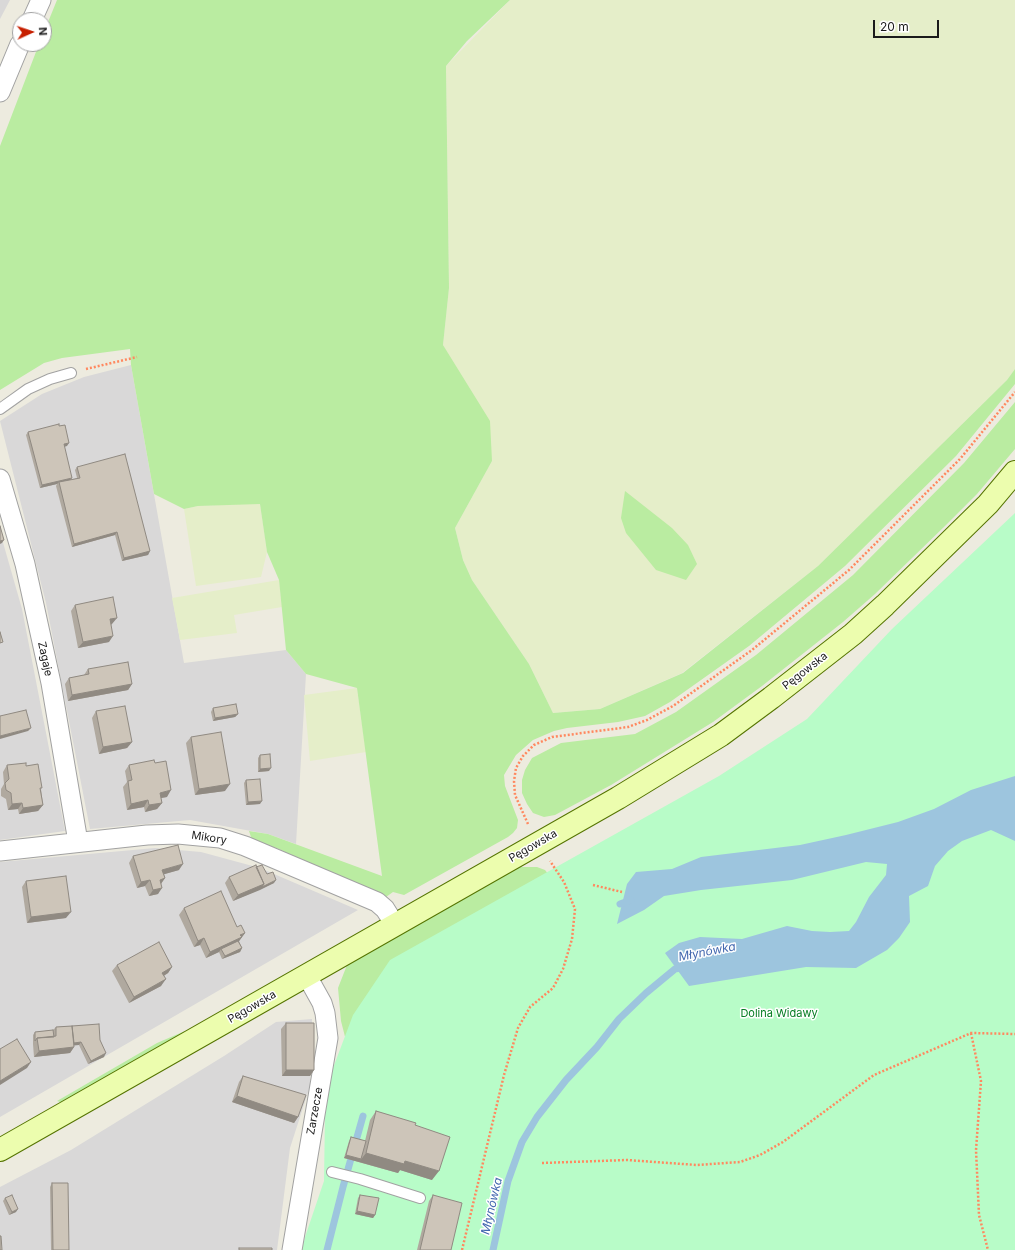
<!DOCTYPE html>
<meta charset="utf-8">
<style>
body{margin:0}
#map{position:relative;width:1015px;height:1250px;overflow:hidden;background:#edebdf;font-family:Inter,sans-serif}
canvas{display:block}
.north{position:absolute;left:12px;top:12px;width:40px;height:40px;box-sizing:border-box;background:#fff;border:1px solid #a4a4a4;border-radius:50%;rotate:87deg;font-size:11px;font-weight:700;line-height:16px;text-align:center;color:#1b1b1b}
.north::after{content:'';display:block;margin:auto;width:14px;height:18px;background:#c61f00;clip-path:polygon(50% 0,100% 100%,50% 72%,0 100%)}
.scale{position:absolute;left:873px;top:20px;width:66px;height:18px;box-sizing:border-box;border:2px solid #1b1b1b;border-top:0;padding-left:5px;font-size:12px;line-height:14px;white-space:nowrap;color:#1b1b1b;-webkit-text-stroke:3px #fff;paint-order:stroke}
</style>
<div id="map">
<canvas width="1015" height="1250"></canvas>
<div class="north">N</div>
<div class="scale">20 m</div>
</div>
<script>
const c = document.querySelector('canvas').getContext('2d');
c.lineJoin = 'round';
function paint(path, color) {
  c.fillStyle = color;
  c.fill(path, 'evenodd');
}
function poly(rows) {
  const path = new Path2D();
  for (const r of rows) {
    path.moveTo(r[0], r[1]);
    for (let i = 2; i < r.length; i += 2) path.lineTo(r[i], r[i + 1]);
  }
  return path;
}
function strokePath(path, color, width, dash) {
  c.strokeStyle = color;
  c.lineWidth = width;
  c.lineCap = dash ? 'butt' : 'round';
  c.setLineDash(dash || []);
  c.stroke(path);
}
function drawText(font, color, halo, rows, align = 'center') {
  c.font = font + ' Inter,sans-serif';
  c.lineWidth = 3;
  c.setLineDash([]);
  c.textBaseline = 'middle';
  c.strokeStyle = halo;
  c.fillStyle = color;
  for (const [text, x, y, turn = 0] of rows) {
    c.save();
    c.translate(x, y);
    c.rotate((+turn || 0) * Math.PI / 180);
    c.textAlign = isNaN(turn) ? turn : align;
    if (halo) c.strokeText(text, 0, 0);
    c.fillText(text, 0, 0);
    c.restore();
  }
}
paint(poly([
 [0,0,10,0,0,19],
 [131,365,184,663,286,650,306,674,296,844,268,834,190,820,90,829,46,603,0,421,42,394,84,377],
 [0,532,22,609,65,831,0,840],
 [155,848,201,852,260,868,358,910,0,1117,0,862],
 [312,1019,310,1086,290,1148,277,1250,0,1250,0,1187,71,1150,224,1056,276,1022]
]), '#d9d8d8');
paint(poly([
 [510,0,1015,0,1015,369,1007,380,818,566,682,673,600,709,553,713,529,664,472,580,463,560,455,528,492,461,443,345,449,288,446,66],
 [260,503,267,552,261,577,196,586,184,509,198,506],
 [279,580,282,607,234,615,237,633,180,640,172,598],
 [357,688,366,752,310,761,304,695]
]), '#e5eec9');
paint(poly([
 [57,0,510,0,467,41,446,66,449,288,443,345,490,421,492,461,455,528,463,560,472,580,529,664,553,713,600,709,683,673,818,566,1007,380,1015,369,1015,384,956,456,845,566,749,646,670,702,645,716,618,722,567,728,554,731,533,740,516,755,504,775,505,786,518,820,517,828,513,833,508,837,404,895,393,892,386,897,321,871,279,849,252,840,249,831,268,834,382,876,357,688,306,674,286,650,279,580,267,552,260,504,198,506,184,509,154,494,131,365,130,349,62,358,44,363,0,390,0,146,39,44,44,44,44,32],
 [1015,402,1015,449,977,494,946,525,875,594,843,622,762,686,713,722,611,785,555,815,544,817,533,813,527,804,522,793,522,780,525,770,532,758,561,743,635,734,676,712,756,655,853,575,964,463],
 [625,491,672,528,688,545,697,564,686,580,656,570,626,533,621,518],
 [519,867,537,867,545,870,549,875,356,1080,341,1021,338,988,347,965],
 [185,1031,170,1042,63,1103,57,1101,157,1043]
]), '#baeca1');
paint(poly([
 [1015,513,1015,1250,302,1250,305,1237,324,1181,325,1114,327,1084,353,1015,390,960,719,776,807,719,892,629]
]), '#b8fcc8');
paint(poly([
 [1015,776,1015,841,991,830,962,841,948,851,935,866,928,886,909,896,910,922,899,938,887,950,856,968,806,967,689,986,665,953,679,943,700,937,742,939,787,926,812,931,830,932,849,931,856,922,869,897,886,875,887,864,866,862,792,880,701,890,664,896,644,910,617,924,627,884,636,872,672,869,701,857,800,845,846,835,898,822,934,809,971,790]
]), '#9dc5de');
strokePath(poly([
 [620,904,631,900],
 [327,1250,343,1187,363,1116],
 [493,1250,508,1181,522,1142,537,1117,566,1080,597,1047,619,1019,646,993,675,969,685,967]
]), '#9dc5de', 7);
const service = poly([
 [0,409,28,389,50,379,71,373],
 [332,1172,360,1179,420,1198]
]);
const minor = poly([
 [32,20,41,0],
 [0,92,20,44],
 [0,479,25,564,51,683,78,842],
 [0,851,147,835,178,834,220,838,245,846,377,902,385,909,395,925],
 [292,1250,328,1038,325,1013,322,1003,307,976]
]);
const secondary = poly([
 [0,1150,618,798,721,735,771,698,853,634,885,605,988,504,1015,472]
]);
strokePath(service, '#a2a2a2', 12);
strokePath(minor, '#a2a2a2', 21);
strokePath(secondary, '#557400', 24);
strokePath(poly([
 [86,369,137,357],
 [528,824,515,795,514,781,516,768,523,756,534,745,552,737,628,727,647,720,673,706,752,650,849,570,960,459,1015,392],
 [593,885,622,892],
 [971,1033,981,1081,976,1150,979,1215,988,1250],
 [542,1163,627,1160,697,1165,740,1162,760,1155,783,1142,874,1075,971,1033,1015,1034],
 [462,1250,504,1075,518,1028,530,1007,553,988,563,969,572,939,575,909,564,882,550,861]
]), '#ff885f', 2.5, [2, 2]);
strokePath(service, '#fff', 10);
strokePath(minor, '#fff', 19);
strokePath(secondary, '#ecfdae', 22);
paint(poly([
 [28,432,67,446,64,447,71,480,77,478,75,470,77,467,150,551,148,555,122,561,115,535,72,547,56,486,57,484,40,488,26,435],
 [75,605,112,624,111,625,109,642,78,648,71,611],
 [88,669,132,684,128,690,68,701,65,684,69,678,84,675],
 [213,708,238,714,235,717,213,721,211,712],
 [96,711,132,742,127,748,99,754,92,718],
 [191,737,225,791,195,795,186,743],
 [260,755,269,771,258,772,258,758],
 [155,763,167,797,161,798,162,803,157,809,145,812,144,807,127,810,123,787,127,782,125,771,129,765],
 [7,765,26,766,41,789,43,805,38,811,19,814,18,809,8,810,6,799,1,796,1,789,4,784,3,772],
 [246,780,260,804,246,805,244,783],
 [133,856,179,870,164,874,165,878,161,884,158,894,149,896,145,886,137,888,129,863],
 [256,867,267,874,274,883,233,901,225,883,229,877],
 [26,881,66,918,27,923,22,887],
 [184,908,237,927,245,933,239,941,242,948,240,952,222,959,219,952,206,958,200,945,194,947,179,915],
 [117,965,172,967,168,973,164,976,161,986,129,1003,112,971],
 [286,1023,314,1070,310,1076,282,1076,281,1029],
 [72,1026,100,1040,104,1057,88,1064,79,1045,74,1045,74,1047,70,1053,34,1057,33,1044,33,1035,35,1032,53,1030,56,1027],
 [243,1076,298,1117,294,1123,232,1102,239,1082],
 [376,1111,415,1125,432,1180,400,1170,398,1173,344,1158,349,1141,351,1137,365,1141,370,1120],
 [52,1183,69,1250,51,1250,50,1187],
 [360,1195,375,1215,373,1218,355,1214,358,1198],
 [433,1195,451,1250,417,1250,429,1201],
 [5,1198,16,1212,9,1215,3,1201]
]), '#b0a99f');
paint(poly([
 [69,443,67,446,61,447,64,444],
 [72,478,70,481,59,482,57,484,40,488,42,485],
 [117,532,115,535,72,547,74,544],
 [4,540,2,543,0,544,0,541],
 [150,551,148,555,122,561,124,558],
 [117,618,112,624,105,626,110,619],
 [113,636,109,642,78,648,83,642],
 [132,684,128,690,68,701,72,695],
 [238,714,235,717,213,721,215,718],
 [31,728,28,731,0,739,0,736],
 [132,742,127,748,99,754,103,747],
 [271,768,269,771,258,772,260,769],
 [230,784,225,791,195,795,199,789],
 [171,790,167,797,155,799,160,793],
 [148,800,144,807,127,810,131,804],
 [262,801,260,804,246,805,248,802],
 [22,803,18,809,8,810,12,804],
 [162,803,157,809,145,812,149,805],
 [43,805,38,811,19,814,23,808],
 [183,864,179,870,158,876,162,870],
 [165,878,160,885,160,880],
 [150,880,145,886,137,888,141,882],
 [276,880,274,883,260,890,262,887],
 [264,884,260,890,233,901,238,895],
 [162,888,158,894,149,896,153,890],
 [71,912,66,918,27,923,31,917],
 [245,933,237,944,221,949,219,952,206,958,210,952],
 [204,938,200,945,194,947,198,941],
 [242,948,240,952,222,959,225,956],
 [172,967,168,973,158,979,162,973],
 [166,979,161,986,129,1003,134,997],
 [81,1042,79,1045,69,1046,71,1043],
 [74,1047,70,1053,34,1057,39,1051],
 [106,1053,104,1057,88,1064,91,1061],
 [31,1062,27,1068,0,1085,0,1081],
 [286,1070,314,1070,310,1076,282,1076],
 [237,1096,298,1117,294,1123,232,1102],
 [366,1153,405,1161,439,1171,432,1180,400,1170,398,1173,359,1162],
 [346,1155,361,1159,359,1162,344,1158],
 [18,1209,16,1212,9,1215,12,1212],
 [357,1211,375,1215,373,1218,355,1214]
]), '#908a82');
const building = poly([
 [59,424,59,426,65,425,69,443,64,444,72,478,42,485,28,432,59,424],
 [125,454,150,551,124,558,117,532,74,544,59,482,80,478,77,467,125,454],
 [0,526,4,540,0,541,0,526],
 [113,597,117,618,110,619,113,636,83,642,75,605,113,597],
 [0,632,3,642,0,643,0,632],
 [128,662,132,684,72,695,69,678,89,674,88,669,128,662],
 [236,704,238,714,215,718,213,708,236,704],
 [125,706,132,742,103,747,96,711,125,706],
 [26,710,31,728,0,736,0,716,26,710],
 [221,732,230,784,199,789,191,737,221,732],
 [270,754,271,768,260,769,260,755,270,754],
 [154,760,155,763,166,761,171,790,160,793,162,803,149,805,148,800,131,804,128,781,132,780,129,765,154,760],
 [26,763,26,766,38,764,42,788,40,788,43,805,23,808,22,803,12,804,11,793,6,790,5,783,9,779,7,765,26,763],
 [260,779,262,801,248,802,246,780,260,779],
 [178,845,183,864,162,870,165,878,160,880,162,888,153,890,150,880,141,882,133,856,178,845],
 [256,865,264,884,238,895,229,877,256,865],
 [262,865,267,874,273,872,276,880,262,887,264,884,256,867,262,865],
 [66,876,71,912,31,917,26,881,66,876],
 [221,891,237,927,241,925,245,933,240,935,242,937,210,952,204,938,198,941,184,908,221,891],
 [238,941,242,948,225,956,221,949,238,941],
 [159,942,172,967,162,973,166,979,134,997,117,965,159,942],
 [286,1023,314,1023,314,1070,286,1070,286,1023],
 [99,1024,100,1040,106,1053,91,1061,81,1042,74,1043,72,1026,99,1024],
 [72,1026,74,1047,39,1051,37,1038,56,1036,56,1027,72,1026],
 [53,1030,54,1037,37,1038,35,1041,35,1032,53,1030],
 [17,1039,31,1062,0,1081,0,1049,17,1039],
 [243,1076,306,1095,298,1117,237,1096,243,1076],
 [376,1111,416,1123,415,1125,450,1137,439,1171,405,1161,404,1164,366,1153,376,1111],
 [351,1137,366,1141,361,1159,346,1155,351,1137],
 [52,1183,68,1183,69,1250,53,1250,52,1183],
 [12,1195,18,1209,12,1212,5,1198,12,1195],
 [360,1195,379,1198,375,1215,357,1211,360,1195],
 [433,1195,462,1203,451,1250,420,1250,433,1195],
 [0,1236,1,1236,2,1250,0,1250,0,1236],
 [239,1248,272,1248,272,1250,239,1250,239,1248]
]);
paint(building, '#cdc5b9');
strokePath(building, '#908a82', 1);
drawText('11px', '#1b1b1b', '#fff', [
 ["Zagaje",45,659,78],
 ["Pęgowska",805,671,-38],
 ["Mikory",209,838,9],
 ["Pęgowska",533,846,-30],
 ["Pęgowska",252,1007,-30],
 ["Zarzecze",315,1111,-80]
]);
drawText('11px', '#057d22', '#fff', [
 ["Dolina Widawy",779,1014]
]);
drawText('italic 12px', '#4368af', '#fff', [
 ["Młynówka",707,952,-11],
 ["Młynówka",492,1206,-77]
]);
</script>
